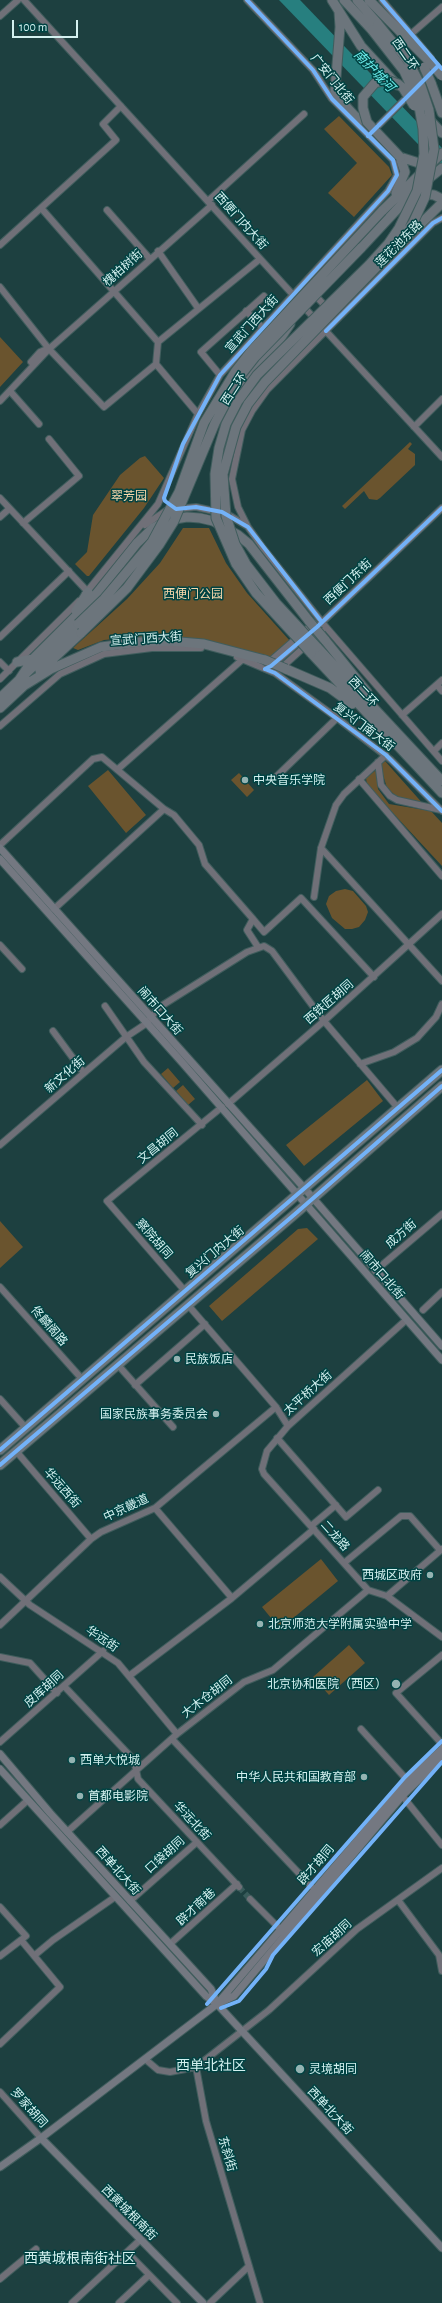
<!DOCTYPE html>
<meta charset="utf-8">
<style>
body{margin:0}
#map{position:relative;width:442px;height:2303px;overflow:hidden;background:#1d4040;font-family:"Alegreya Sans",sans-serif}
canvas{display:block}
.scale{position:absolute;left:12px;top:20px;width:66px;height:18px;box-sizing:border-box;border:2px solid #d4f1f0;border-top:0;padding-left:5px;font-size:12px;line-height:14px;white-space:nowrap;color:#d4f1f0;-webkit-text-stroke:3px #004343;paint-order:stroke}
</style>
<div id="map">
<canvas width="442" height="2303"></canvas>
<div class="scale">100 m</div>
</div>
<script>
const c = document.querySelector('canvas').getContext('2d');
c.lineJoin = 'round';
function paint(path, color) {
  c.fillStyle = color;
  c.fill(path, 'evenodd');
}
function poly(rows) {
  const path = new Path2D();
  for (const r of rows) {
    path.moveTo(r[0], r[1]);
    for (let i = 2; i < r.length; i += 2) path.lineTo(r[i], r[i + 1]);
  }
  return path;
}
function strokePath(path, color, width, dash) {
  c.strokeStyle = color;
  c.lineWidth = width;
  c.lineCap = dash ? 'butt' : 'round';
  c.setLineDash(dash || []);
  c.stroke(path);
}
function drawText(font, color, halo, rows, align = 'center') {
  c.font = font + ' "Alegreya Sans","Noto Sans SC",sans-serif';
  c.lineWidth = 3;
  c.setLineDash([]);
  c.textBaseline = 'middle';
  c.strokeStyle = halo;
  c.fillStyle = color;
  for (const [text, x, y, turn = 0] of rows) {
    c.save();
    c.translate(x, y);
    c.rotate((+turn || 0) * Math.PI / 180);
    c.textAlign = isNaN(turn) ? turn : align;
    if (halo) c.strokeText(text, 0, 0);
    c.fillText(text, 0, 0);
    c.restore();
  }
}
paint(poly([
 [339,116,389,167,392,175,354,217,328,193,357,163,324,129],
 [0,337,23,362,0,387],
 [410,442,412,444,408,449,415,454,415,465,380,498,377,500,369,499,364,491,345,509,342,506],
 [145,456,164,478,144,508,89,576,87,576,75,564,87,552,93,515,120,475,140,458],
 [183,528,209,528,226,563,247,593,290,641,267,660,204,640,134,637,104,640,78,650,73,648,127,599,160,563],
 [385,761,425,806,398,798,387,788,380,765],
 [108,770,146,815,126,833,88,786],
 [376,770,378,789,389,804,431,811,442,823,442,866,367,785,366,778],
 [239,773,254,790,247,797,231,780],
 [345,889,353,891,366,906,368,912,365,920,359,927,352,929,345,929,332,918,326,904,329,896,336,891],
 [168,1068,180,1082,173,1088,161,1074],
 [367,1080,383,1101,304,1166,286,1145],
 [183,1085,195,1099,188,1105,176,1091],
 [0,1221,23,1247,0,1268],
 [307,1228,318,1239,222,1321,209,1306,298,1229],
 [321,1559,338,1581,280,1629,262,1607],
 [349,1645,365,1663,329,1695,313,1677]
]), '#6a542e');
paint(poly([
 [279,0,300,0,442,148,442,169]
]), '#277f7f');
strokePath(poly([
 [239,1887,250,1899]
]), '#385b5a', 6, [6, 3]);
const minor = poly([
 [24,0,295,297],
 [382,0,431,58],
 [0,16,18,0],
 [411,34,442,7],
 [373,131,410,94],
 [208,201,304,114],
 [42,209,158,342],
 [107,210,150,259],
 [442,218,433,223,267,390,252,411,242,430,232,479,238,507,248,527,263,548,326,627,442,761],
 [0,245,116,140,103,124,121,106],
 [158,251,198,308],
 [0,287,49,349,104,407,156,364,158,342,260,259],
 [313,293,329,310],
 [301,304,317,321],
 [246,311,262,327],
 [324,329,442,457],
 [31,362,40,352,47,349],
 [156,364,198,414],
 [220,375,201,352,264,296],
 [10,391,39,424],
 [0,401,49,349,212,205],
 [414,427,442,399],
 [0,498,88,592],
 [0,517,9,509],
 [23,523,79,476,49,439],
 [145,525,167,510,196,507,227,514,247,526],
 [85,594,158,504,198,414,220,375,388,191,397,175,393,160,332,99,313,70,247,0],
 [0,637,69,571],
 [237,657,275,673,337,718,391,760,442,811],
 [0,662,9,671],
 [268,663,314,623],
 [271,666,317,627,442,508],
 [280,669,322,631],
 [0,679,79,601],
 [437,685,442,691],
 [402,715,442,680],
 [0,726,60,674,104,654,152,648,201,648],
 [434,751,442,743],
 [378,762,381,785,390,796,397,800,441,810],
 [118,769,243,659],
 [277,776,337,718],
 [359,779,442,876],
 [0,845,93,759,102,757,164,809,174,815,199,845,205,864,253,919],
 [321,848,442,981],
 [314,897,321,848,336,805,344,794,386,755],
 [54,909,164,809],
 [0,945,22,969],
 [258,947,247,930,253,919,264,932,301,898,374,977],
 [105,1006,144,1062,202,1125],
 [53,1031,84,1073],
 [360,1064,394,1052,417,1038,436,1017,442,1004],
 [228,1104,324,1021,442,914],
 [0,1145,126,1037,147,1023,158,1008,247,952,264,946,272,951,324,1021,398,1108],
 [375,1271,442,1214],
 [0,1287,82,1379],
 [185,1291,107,1201,222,1107],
 [188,1305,276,1407,288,1426,406,1320],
 [423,1310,442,1292],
 [118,1365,173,1427],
 [135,1385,205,1324],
 [0,1399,26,1428],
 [288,1426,267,1451,262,1469,264,1474,368,1590,387,1596,442,1637],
 [277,1438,346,1517,378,1490],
 [16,1451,91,1539],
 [155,1508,232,1598],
 [311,1526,336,1505],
 [344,1563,401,1516,410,1516,440,1550],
 [0,1577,30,1605,118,1663,177,1734],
 [387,1596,442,1549],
 [0,1625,91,1539,101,1532,155,1508,276,1407],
 [442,1655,396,1693,442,1744],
 [0,1657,30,1663,57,1693],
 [129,1676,232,1598,314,1529],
 [64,1686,134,1760,138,1779,239,1887],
 [361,1729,408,1781],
 [172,1739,311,1886],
 [0,1742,103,1651],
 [400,1793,442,1845],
 [0,1825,28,1800],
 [67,1832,177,1734,244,1682,273,1670,368,1590],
 [250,1899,281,1930],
 [398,1900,439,1955,442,1971],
 [130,1901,197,1842],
 [0,1907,26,1936,21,1940],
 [170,1944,237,1884],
 [35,1955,53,1940,115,1897],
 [0,1956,21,1940,60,1987,0,2044],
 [145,2059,158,2070,170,2072,196,2067],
 [0,2092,41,2138],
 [127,2252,140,2240],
 [0,2279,36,2249],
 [72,2303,127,2252,177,2303],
 [119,2303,149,2275],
 [210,2303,249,2266],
 [260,2303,206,2121,196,2067,269,2010,357,1929,442,1868]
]);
const major = poly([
 [0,848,305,1189,442,1346],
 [0,859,180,1060,442,1360],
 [0,1754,50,1813,211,1989,217,2004],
 [0,1769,206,1996,217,2004,442,2248],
 [217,2004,408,1781,442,1749],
 [41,2138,203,2303],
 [0,2167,41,2138,217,2004,234,1996,403,1795,442,1757]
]);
const highway = poly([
 [332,0,361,46,397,85],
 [344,0,372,30],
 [357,0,378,24],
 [369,0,430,62],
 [339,12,340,27,335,90,338,98,355,116,367,122],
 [431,83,442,113],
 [427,117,442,133],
 [400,157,422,164,429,161],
 [396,193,405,172,400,157],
 [419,197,424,194,434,195,442,199],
 [382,211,442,153],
 [398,246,442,203],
 [361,248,417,188,442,168],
 [236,389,274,348,290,324],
 [76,611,88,592],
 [325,640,367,692],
 [317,647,442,781],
 [311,653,442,793],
 [17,662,33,659],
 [286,669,330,688,352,704],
 [40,671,81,633],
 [17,683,33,659,89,603,137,543,153,528,169,520,187,517,200,518,213,521,238,535,249,544,309,621],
 [25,685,51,669,101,647,140,642,168,641,204,644,265,660],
 [0,698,78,624],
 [0,708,29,681],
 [0,1450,442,1070],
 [0,1465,295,1214,442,1086]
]);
strokePath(minor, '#405d5d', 8);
strokePath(major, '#405d5d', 9);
strokePath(highway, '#405d5d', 11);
strokePath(minor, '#707078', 6);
strokePath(major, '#747881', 7);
strokePath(highway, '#6c757c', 9);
const highwayBridge = poly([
 [430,62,442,76],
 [424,67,431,83],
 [400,157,367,122,363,108,363,97,375,83,387,80,398,84,403,88,414,106],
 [309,621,325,640],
 [78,624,104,599,152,542,179,492,204,423,235,372,252,350,382,211],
 [81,633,127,588,159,545,174,521,215,423,240,376,255,357,361,248],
 [317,647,276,603,246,564,235,544,226,516,223,474,236,427,248,404,265,382,391,252,413,223,425,197,434,149,429,110,421,86,408,61,378,24],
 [311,653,256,593,236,564,216,518,215,474,219,448,226,424,238,401,257,375,369,265,388,244,399,228,417,191,424,154,423,129,418,101,404,71,372,30],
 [265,660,286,669]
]);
strokePath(highwayBridge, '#405d5d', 11, []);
strokePath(highwayBridge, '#6c757c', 9);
strokePath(poly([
 [247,0,313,70,332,99,393,160,397,175,388,191,220,375,183,444,164,498,165,501,176,509,196,507,222,512,248,527,321,621],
 [382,0,442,69],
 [368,136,438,66],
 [326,331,433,223,442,218],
 [265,669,271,666,317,627,442,508],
 [265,669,275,673,386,755,442,811],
 [0,1450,442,1070],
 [0,1465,295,1214,442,1086],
 [207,2004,405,1777,442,1741],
 [221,2008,239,2001,266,1969,273,1955,442,1762]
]), '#73b2f8', 4);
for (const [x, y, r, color] of [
 [245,780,4,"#94b3b2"],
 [177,1359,4,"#94b3b2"],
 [216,1414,4,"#94b3b2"],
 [430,1575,4,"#94b3b2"],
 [260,1624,4,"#94b3b2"],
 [396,1684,5,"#94b3b2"],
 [72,1760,4,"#94b3b2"],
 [364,1777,4,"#94b3b2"],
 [80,1796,4,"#94b3b2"],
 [300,2069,5,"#94b3b2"]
]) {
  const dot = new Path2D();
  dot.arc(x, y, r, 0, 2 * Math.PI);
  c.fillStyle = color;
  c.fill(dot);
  strokePath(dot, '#004343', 1.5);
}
drawText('12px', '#d4f1f0', '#004343', [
 ["西二环",405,54,55],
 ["广安门北街",332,79,51],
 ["西便门内大街",241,221,48],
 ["莲花池东路",399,244,-45],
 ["槐柏树街",123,268,-42],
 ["宣武门西大街",252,324,-48],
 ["西二环",234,389,-57],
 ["西便门东街",348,582,-43],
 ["宣武门西大街",146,639,-4],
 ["西二环",363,692,47],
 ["复兴门南大街",364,727,37],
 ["西铁匠胡同",329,1002,-41],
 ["闹市口大街",160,1011,48],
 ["新文化街",65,1075,-41],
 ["文昌胡同",158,1146,-39],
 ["成方街",401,1234,-41],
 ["察院胡同",154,1239,49],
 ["复兴门内大街",215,1252,-40],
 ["闹市口北街",382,1275,49],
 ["佟麟阁路",49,1326,49],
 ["太平桥大街",308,1393,-42],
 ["华远西街",62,1488,49],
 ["中京畿道",126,1508,-25],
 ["二龙路",335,1536,48],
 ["华远街",102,1639,34],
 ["皮库胡同",44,1689,-42],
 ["大木仓胡同",207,1697,-38],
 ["华远北街",192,1821,47],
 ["口袋胡同",165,1855,-42],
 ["辟才胡同",316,1865,-49],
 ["西单北大街",118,1871,48],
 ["辟才南巷",196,1907,-43],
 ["宏庙胡同",332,1938,-42],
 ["罗家胡同",29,2108,48],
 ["西单北大街",330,2111,47],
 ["东斜街",227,2154,74],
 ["西黄城根南街",129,2213,45]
]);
drawText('12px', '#f9d8ab', '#004343', [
 ["翠芳园",129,496],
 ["西便门公园",193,594]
]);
drawText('12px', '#d4f1f0', '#004343', [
 ["中央音乐学院",253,780],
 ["民族饭店",185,1359],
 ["国家民族事务委员会",208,1414,"right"],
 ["西城区政府",422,1575,"right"],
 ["北京师范大学附属实验中学",268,1624],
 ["北京协和医院（西区）",387,1684,"right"],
 ["西单大悦城",80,1760],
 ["中华人民共和国教育部",356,1777,"right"],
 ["首都电影院",88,1796],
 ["灵境胡同",309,2069]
], 'left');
drawText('italic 13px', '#6ceeed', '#004343', [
 ["南护城河",374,71,46]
]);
drawText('14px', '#d4f1f0', '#004343', [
 ["西单北社区",211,2066],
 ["西黄城根南街社区",80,2259]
]);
</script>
